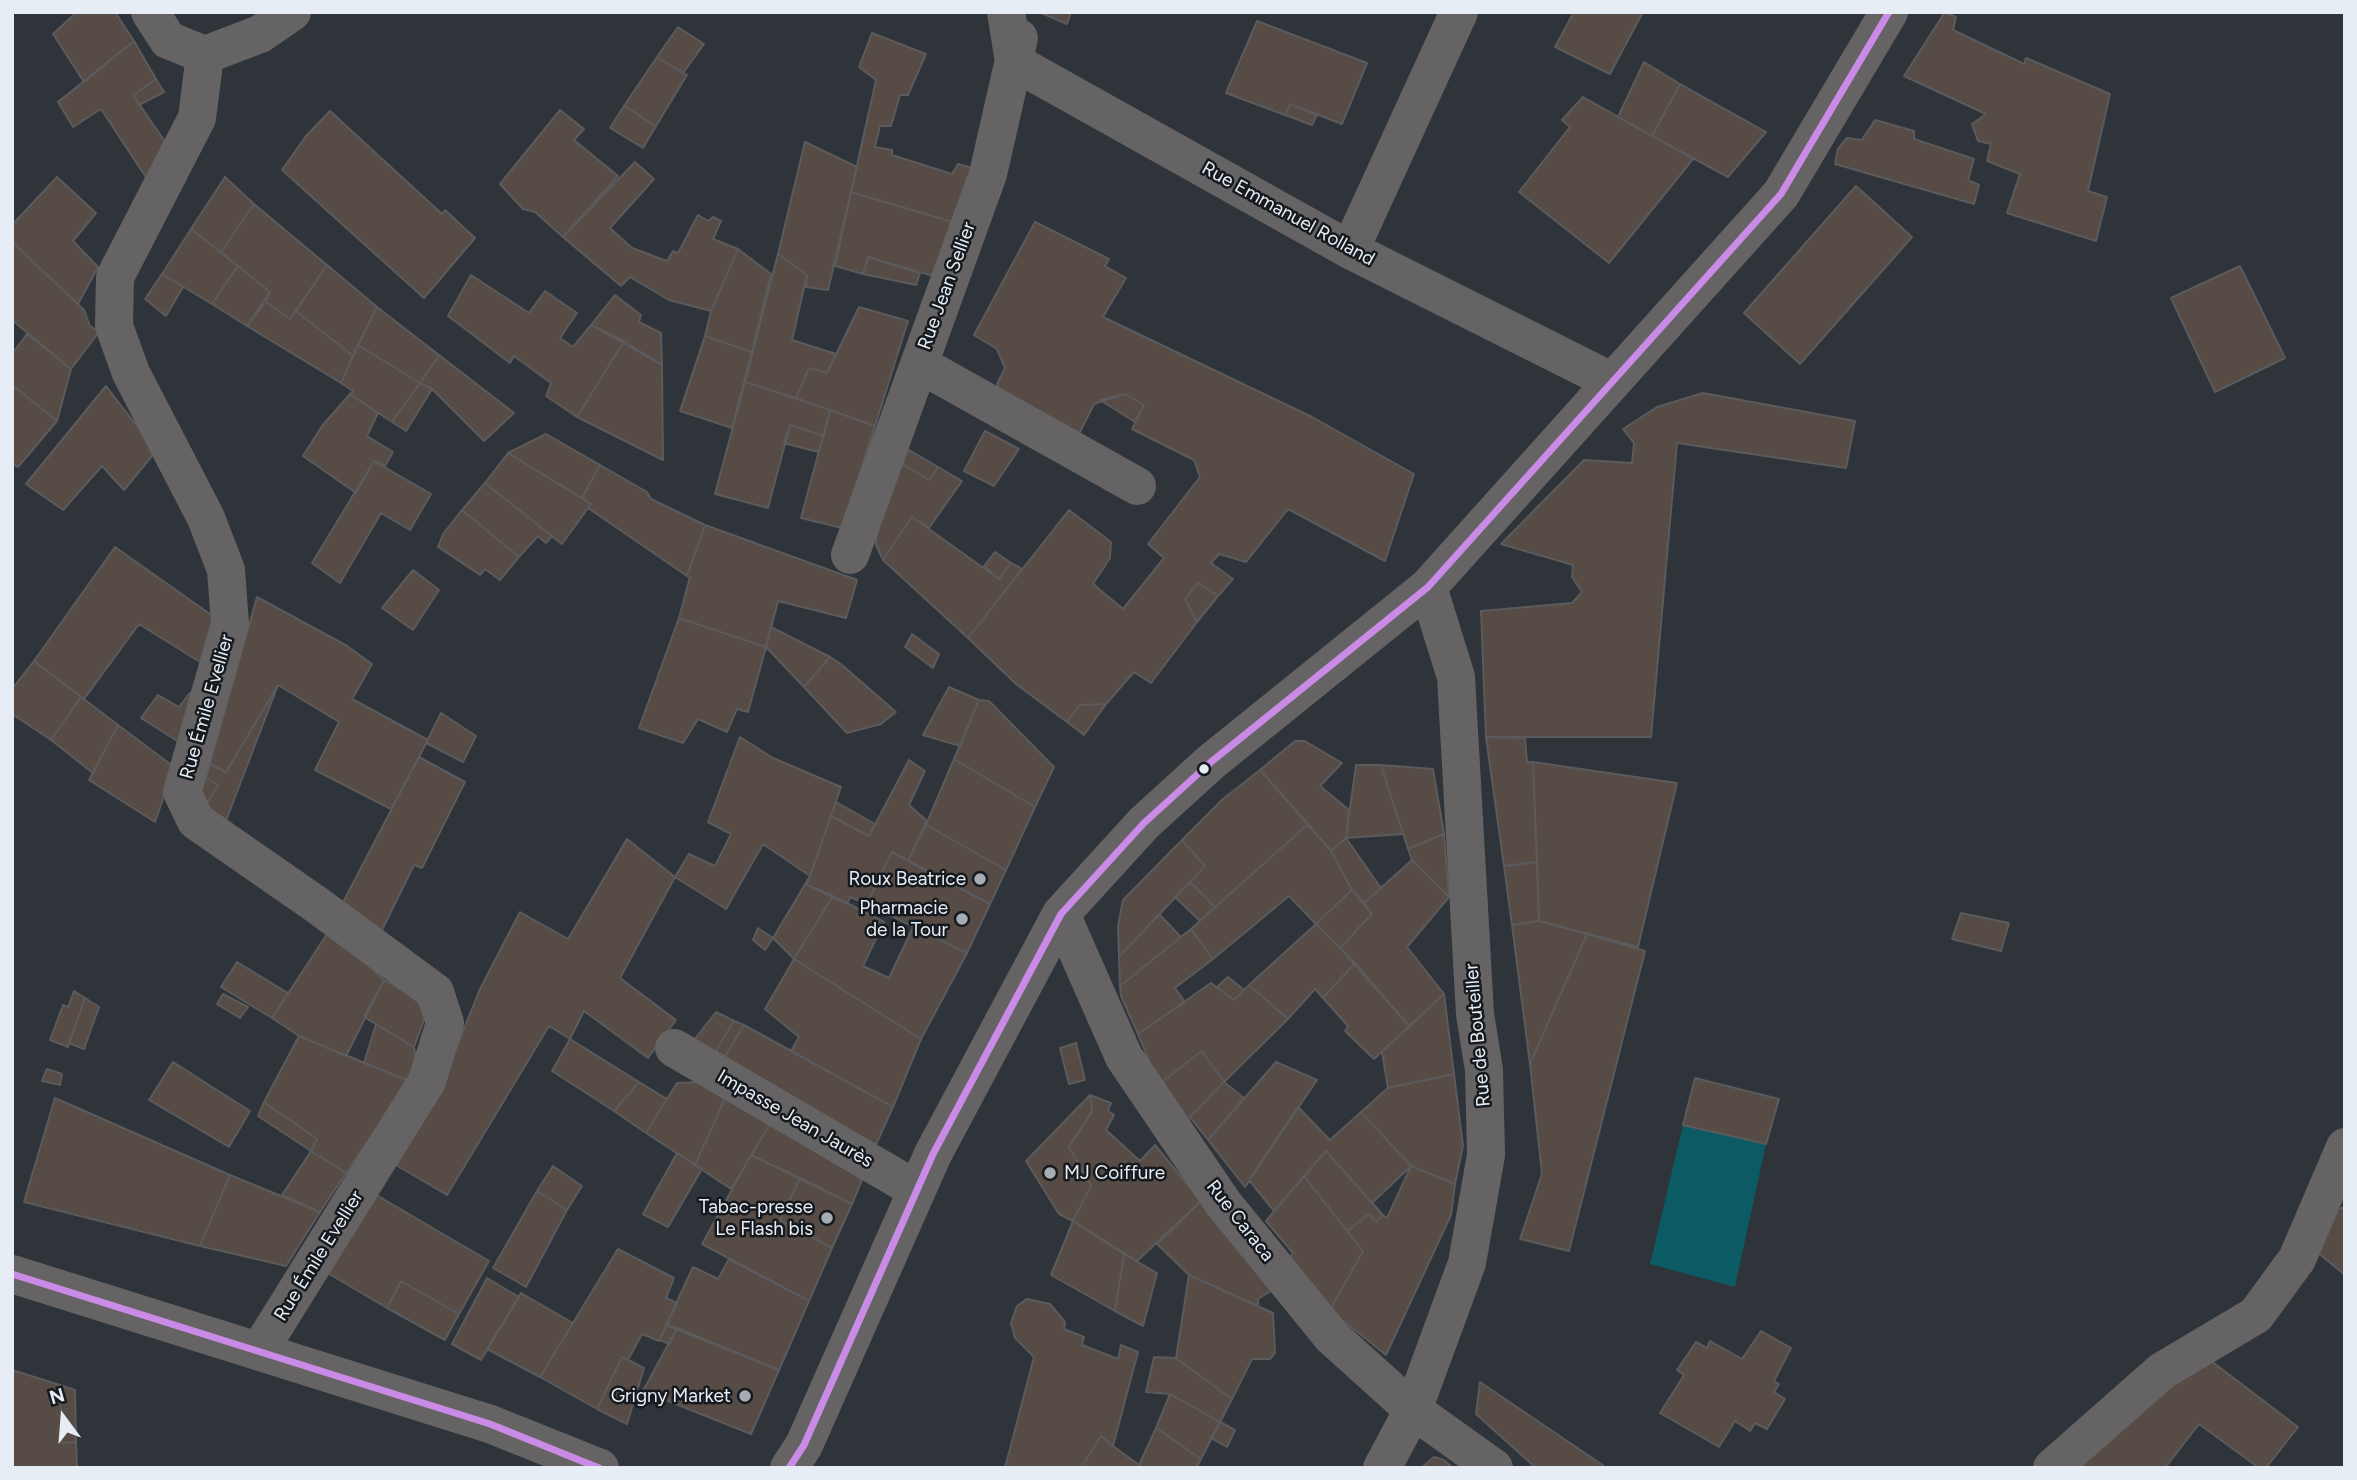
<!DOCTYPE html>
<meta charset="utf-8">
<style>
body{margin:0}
#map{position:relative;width:2357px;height:1480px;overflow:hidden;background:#2e343a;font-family:Figtree,sans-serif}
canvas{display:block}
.frame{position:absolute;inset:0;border:14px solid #e7edf4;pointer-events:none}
.north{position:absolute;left:28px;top:1382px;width:70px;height:70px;-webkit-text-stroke:5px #161a1f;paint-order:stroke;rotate:344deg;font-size:19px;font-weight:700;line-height:28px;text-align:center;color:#e7edf4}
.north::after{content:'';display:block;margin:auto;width:24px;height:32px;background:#e7edf4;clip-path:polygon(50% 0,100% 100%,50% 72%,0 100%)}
</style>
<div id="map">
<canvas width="2357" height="1480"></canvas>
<div class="frame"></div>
<div class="north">N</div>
</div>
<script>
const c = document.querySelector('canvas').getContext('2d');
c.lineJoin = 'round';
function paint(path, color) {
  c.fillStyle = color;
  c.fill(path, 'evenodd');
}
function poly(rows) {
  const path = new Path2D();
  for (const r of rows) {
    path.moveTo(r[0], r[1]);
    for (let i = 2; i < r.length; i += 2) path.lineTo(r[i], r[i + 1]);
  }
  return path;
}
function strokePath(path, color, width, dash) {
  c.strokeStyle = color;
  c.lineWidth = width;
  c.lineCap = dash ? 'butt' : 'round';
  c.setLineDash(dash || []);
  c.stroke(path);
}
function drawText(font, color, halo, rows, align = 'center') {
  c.font = font + ' Figtree,sans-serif';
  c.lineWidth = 5;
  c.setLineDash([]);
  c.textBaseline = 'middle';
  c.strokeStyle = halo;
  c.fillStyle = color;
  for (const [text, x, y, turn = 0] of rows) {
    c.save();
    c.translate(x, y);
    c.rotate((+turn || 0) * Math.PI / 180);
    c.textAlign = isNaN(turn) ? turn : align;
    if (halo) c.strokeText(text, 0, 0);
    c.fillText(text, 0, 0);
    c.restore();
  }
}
paint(poly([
 [1683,1125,1766,1144,1735,1287,1650,1264]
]), '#0c5a63');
const building = poly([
 [77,12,115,12,134,41,84,82,53,34,77,12],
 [1039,12,1071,12,1067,24,1039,12],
 [1574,12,1643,12,1610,74,1555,47,1574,12],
 [1945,12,1956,17,1953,30,2024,64,2026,58,2110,94,2088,191,2107,197,2096,241,2007,213,2020,174,1987,161,1991,144,1978,141,1972,124,1986,114,1904,76,1945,12],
 [1257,21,1367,63,1342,124,1290,104,1285,115,1226,93,1257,21],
 [678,27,704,44,683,73,657,57,678,27],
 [872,33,926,54,908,95,900,95,891,126,880,126,875,147,892,150,892,155,952,174,958,164,976,169,956,223,851,192,876,80,859,67,872,33],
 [134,41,156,79,133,95,168,146,149,182,101,109,73,127,58,102,134,41],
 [657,57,687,75,656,126,624,106,657,57],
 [1644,62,1680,84,1652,136,1618,117,1644,62],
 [156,79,164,92,139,105,133,95,156,79],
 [1680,84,1766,132,1728,177,1652,136,1680,84],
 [1583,97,1693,159,1609,263,1519,192,1570,127,1562,120,1583,97],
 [1290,104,1317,115,1312,125,1285,115,1290,104],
 [624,106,656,126,643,148,610,128,624,106],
 [560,110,584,129,574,140,618,176,563,237,535,212,523,209,500,184,560,110],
 [330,111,442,214,445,210,475,238,424,298,282,170,306,136,330,111],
 [1875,120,1914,131,1914,139,1974,159,1968,180,1979,185,1974,204,1835,164,1838,149,1847,138,1862,140,1875,120],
 [805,142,857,167,828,290,806,287,807,275,778,254,805,142],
 [635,162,654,179,610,228,632,248,667,261,673,251,678,253,698,215,708,221,713,217,721,221,713,239,738,249,711,311,669,300,630,277,621,286,563,237,635,162],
 [57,177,96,213,73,241,98,267,78,304,12,242,12,225,57,177],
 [225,177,254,204,221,252,191,229,225,177],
 [1856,186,1912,237,1800,364,1744,313,1856,186],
 [851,192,956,223,937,277,868,257,863,274,835,266,851,192],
 [254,204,327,265,290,319,266,302,270,292,221,252,254,204],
 [1035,222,1109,259,1105,266,1126,278,1103,317,1312,417,1414,474,1385,561,1288,509,1246,562,1219,554,1211,563,1233,579,1218,596,1198,583,1185,599,1197,622,1151,683,1134,672,1106,704,1080,705,1067,722,1016,684,968,638,1069,510,1111,542,1110,558,1093,584,1123,609,1164,558,1148,544,1200,477,1194,460,1132,429,1144,405,1125,394,1094,404,1077,438,1003,402,997,384,1005,368,997,349,974,335,1035,222],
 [191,229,238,266,212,304,162,274,191,229],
 [12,242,84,310,90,326,99,332,71,369,12,320,12,242],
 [738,249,771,274,752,352,705,336,711,311,738,249],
 [778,254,807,275,792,340,836,354,827,373,809,368,796,398,745,382,778,254],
 [868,257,920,273,916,285,863,274,868,257],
 [327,265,377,307,353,356,296,311,327,265],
 [238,266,270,292,247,326,212,304,238,266],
 [2240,266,2285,358,2215,392,2171,298,2240,266],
 [162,274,183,287,166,316,145,299,162,274],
 [471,275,529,313,545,291,577,313,560,338,573,347,591,325,624,341,577,417,546,396,551,383,514,356,510,363,448,316,471,275],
 [615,295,641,315,639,322,661,333,662,365,591,325,615,295],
 [266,302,290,319,296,311,353,356,341,383,247,326,266,302],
 [377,307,439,355,420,383,358,345,377,307],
 [859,307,908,321,875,426,796,398,809,368,827,373,859,307],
 [27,334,71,369,57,421,12,385,12,354,27,334],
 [705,336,752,352,732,428,680,411,705,336],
 [624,341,662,365,663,460,577,417,624,341],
 [358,345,420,383,392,422,350,394,353,391,341,383,358,345],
 [439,355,514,413,484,441,432,389,420,383,439,355],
 [745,382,830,410,824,436,790,425,768,508,715,494,745,382],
 [420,383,432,389,406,431,392,422,420,383],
 [12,385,57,421,18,467,12,463,12,385],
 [106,386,156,451,124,490,102,466,63,510,26,484,106,386],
 [1703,393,1855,421,1846,468,1677,443,1651,737,1486,737,1481,611,1572,603,1582,592,1572,577,1573,565,1501,544,1584,460,1632,463,1634,443,1623,429,1657,407,1703,393],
 [350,394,378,413,367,436,393,452,385,466,374,461,356,493,303,456,322,426,350,394],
 [1125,394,1144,405,1135,422,1100,400,1125,394],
 [830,410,875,426,842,528,801,518,830,410],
 [790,425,824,436,818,452,784,443,790,425],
 [985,431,1019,449,994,486,964,471,985,431],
 [546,434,600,465,582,498,508,453,546,434],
 [904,447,938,467,929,480,899,462,904,447],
 [508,453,591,504,562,544,485,483,508,453],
 [374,461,431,494,410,530,381,513,340,583,312,563,374,461],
 [899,462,929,480,938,467,962,481,929,528,912,517,883,560,876,545,876,529,899,462],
 [600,465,647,492,651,499,705,525,687,576,588,508,591,504,582,498,600,465],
 [485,483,552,536,546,543,538,536,519,557,462,510,485,483],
 [462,510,519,557,500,580,485,569,480,575,438,547,443,534,462,510],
 [912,517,999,579,1011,563,1022,569,968,638,883,560,912,517],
 [705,525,857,580,846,618,778,601,766,647,679,618,690,577,687,576,705,525],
 [115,547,217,619,200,662,139,624,84,699,34,661,115,547],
 [995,552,1011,563,999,579,984,566,995,552],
 [413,570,439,590,413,630,382,608,413,570],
 [1198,583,1218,596,1197,622,1185,599,1198,583],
 [257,597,347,646,372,664,352,699,428,740,391,809,315,770,339,722,278,685,226,772,210,764,257,597],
 [679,618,766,647,748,712,737,709,727,732,698,719,683,743,639,728,679,618],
 [771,627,830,657,804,687,766,647,771,627],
 [912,634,939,654,933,668,905,647,912,634],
 [830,657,842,665,896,712,881,724,847,733,804,687,830,657],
 [34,661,81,697,51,740,12,714,12,689,34,661],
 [278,685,224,826,203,810,218,785,206,778,210,764,226,772,278,685],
 [949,687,979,700,960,746,923,735,949,687],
 [190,693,195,704,182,744,141,718,158,695,179,707,190,693],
 [81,697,118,725,93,773,51,740,81,697],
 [979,700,989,701,1054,767,1035,807,954,759,979,700],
 [1106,704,1084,735,1067,722,1080,705,1106,704],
 [441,713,476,736,463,762,426,743,441,713],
 [118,725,174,767,155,822,89,780,118,725],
 [740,737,773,758,841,787,810,876,763,844,726,909,675,877,689,854,715,866,731,834,708,822,740,737],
 [1486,737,1525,738,1527,762,1533,762,1537,862,1504,866,1486,737],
 [1295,741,1305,741,1342,763,1320,786,1349,810,1346,838,1331,851,1260,770,1295,741],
 [419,757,465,782,422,868,414,865,380,934,341,906,419,757],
 [954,759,1035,807,1006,870,926,825,954,759],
 [909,760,925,771,909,805,927,821,908,861,892,852,867,904,850,897,847,904,807,885,831,816,869,836,909,760],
 [1533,762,1677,783,1638,947,1539,921,1533,762],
 [1356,765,1381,765,1403,834,1346,838,1356,765],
 [1381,765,1433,769,1444,834,1408,849,1381,765],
 [1260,770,1308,824,1215,907,1190,882,1205,866,1182,840,1223,799,1260,770],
 [206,778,218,785,203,810,199,796,206,778],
 [836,802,875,824,869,836,831,816,836,802],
 [1308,824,1331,851,1352,890,1316,924,1289,896,1213,959,1191,929,1308,824],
 [926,825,1006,870,990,904,908,861,926,825],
 [1444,834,1449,897,1412,860,1408,849,1444,834],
 [1346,838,1381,888,1364,903,1352,890,1331,851,1346,838],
 [627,839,675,877,620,978,676,1020,648,1058,584,1011,570,1039,549,1026,447,1195,396,1165,434,1103,480,989,520,912,568,939,627,839],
 [1182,840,1205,866,1119,957,1118,926,1123,900,1182,840],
 [892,852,990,904,967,953,867,904,892,852],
 [1412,860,1449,897,1407,947,1444,994,1409,1026,1340,948,1372,914,1364,903,1412,860],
 [1537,862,1539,921,1512,925,1504,866,1537,862],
 [810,876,807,885,833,896,794,959,773,938,810,876],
 [1190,882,1215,907,1200,921,1175,897,1190,882],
 [1352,890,1372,914,1340,948,1316,924,1352,890],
 [833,896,884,922,863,966,889,978,913,927,967,953,921,1039,794,959,833,896],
 [1961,913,2009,923,2001,951,1952,939,1961,913],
 [1159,914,1181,937,1120,986,1119,957,1159,914],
 [1539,921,1587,934,1530,1064,1512,925,1539,921],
 [1316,924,1355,963,1323,998,1315,989,1288,1019,1249,985,1316,924],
 [758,928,773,938,765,950,753,940,758,928],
 [1191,929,1213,959,1175,988,1185,1002,1138,1034,1121,996,1120,986,1191,929],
 [327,934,335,934,384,980,346,1056,299,1036,272,1018,327,934],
 [1587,934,1645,951,1569,1251,1520,1239,1542,1174,1530,1064,1587,934],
 [794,959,921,1039,893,1107,791,1051,799,1037,765,1009,794,959],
 [237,962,288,993,272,1018,221,987,237,962],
 [1355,963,1409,1026,1374,1059,1345,1031,1348,1026,1323,998,1355,963],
 [1228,977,1244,990,1234,1000,1217,987,1228,977],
 [384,980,417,998,425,1017,414,1047,364,1017,384,980],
 [1211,983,1234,1000,1249,985,1288,1019,1224,1082,1202,1051,1159,1084,1138,1034,1211,983],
 [74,991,85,998,68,1047,50,1040,63,1005,68,1007,74,991],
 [223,994,248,1007,240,1018,217,1004,223,994],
 [1444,994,1454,1074,1388,1088,1382,1052,1444,994],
 [85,998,99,1007,84,1049,69,1043,85,998],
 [716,1012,734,1021,715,1052,694,1040,716,1012],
 [734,1021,744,1025,724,1058,715,1052,734,1021],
 [376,1024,414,1047,417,1067,409,1081,364,1063,376,1024],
 [744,1025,893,1107,873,1151,724,1058,744,1025],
 [299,1036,409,1081,346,1173,311,1151,317,1139,264,1102,299,1036],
 [570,1039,639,1082,614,1111,552,1071,570,1039],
 [1076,1043,1085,1080,1069,1084,1060,1048,1076,1043],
 [1202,1051,1224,1082,1187,1120,1159,1084,1202,1051],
 [173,1062,250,1111,229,1147,149,1100,173,1062],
 [1276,1062,1317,1080,1245,1187,1208,1140,1276,1062],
 [47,1069,62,1074,60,1085,42,1081,47,1069],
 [1454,1074,1463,1146,1455,1184,1411,1166,1361,1112,1388,1088,1454,1074],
 [1695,1078,1779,1099,1766,1144,1683,1125,1695,1078],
 [639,1082,667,1099,646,1133,614,1111,639,1082],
 [703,1082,727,1094,695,1165,646,1133,677,1083,703,1082],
 [1224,1082,1244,1098,1208,1140,1190,1117,1224,1082],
 [727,1094,770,1124,731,1189,695,1165,727,1094],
 [1090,1095,1111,1103,1108,1111,1114,1115,1106,1130,1140,1161,1155,1145,1201,1201,1137,1261,1073,1221,1091,1186,1069,1147,1092,1111,1090,1095],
 [1090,1095,1092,1111,1069,1147,1091,1186,1073,1221,1059,1214,1026,1161,1090,1095],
 [55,1098,230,1175,200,1246,24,1202,55,1098],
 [264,1102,317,1139,311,1151,258,1116,264,1102],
 [1298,1107,1330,1140,1361,1112,1411,1166,1372,1203,1326,1151,1274,1211,1249,1180,1298,1107],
 [770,1124,864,1175,852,1204,751,1155,770,1124],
 [311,1151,346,1173,320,1212,282,1195,311,1151],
 [1326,1151,1383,1215,1376,1222,1369,1214,1347,1231,1304,1176,1326,1151],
 [677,1153,702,1169,668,1227,643,1214,677,1153],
 [751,1155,800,1178,780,1220,832,1248,809,1301,702,1244,751,1155],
 [553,1166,582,1186,567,1210,537,1191,553,1166],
 [1411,1166,1455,1184,1451,1215,1386,1355,1330,1310,1363,1251,1347,1231,1369,1214,1376,1222,1383,1215,1387,1218,1411,1166],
 [230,1175,320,1212,286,1266,200,1246,230,1175],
 [1304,1176,1363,1251,1330,1310,1288,1260,1293,1253,1266,1221,1304,1176],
 [800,1178,852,1204,832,1248,780,1220,800,1178],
 [537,1191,567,1210,526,1287,493,1268,537,1191],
 [373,1193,489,1261,459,1314,401,1281,387,1308,326,1272,373,1193],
 [1201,1201,1274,1289,1258,1299,1258,1306,1189,1275,1157,1244,1201,1201],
 [2345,1207,2345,1275,2312,1248,2332,1211,2345,1207],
 [1073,1221,1124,1254,1115,1311,1051,1275,1073,1221],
 [618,1249,674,1278,666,1298,677,1303,659,1341,642,1334,628,1360,622,1357,597,1409,540,1377,618,1249],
 [1124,1254,1157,1273,1143,1326,1115,1311,1124,1254],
 [729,1259,809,1301,779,1370,666,1325,693,1267,718,1279,729,1259],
 [1189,1275,1273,1313,1275,1353,1270,1359,1252,1359,1232,1399,1176,1358,1189,1275],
 [487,1278,519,1297,481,1360,452,1344,487,1278],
 [401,1281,459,1314,445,1340,387,1308,401,1281],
 [521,1293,573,1323,540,1377,487,1349,521,1293],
 [1027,1299,1050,1304,1065,1322,1064,1329,1084,1337,1082,1345,1118,1359,1121,1345,1138,1352,1113,1446,1101,1436,1081,1468,1005,1468,1034,1357,1015,1338,1011,1323,1017,1306,1027,1299],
 [666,1325,677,1328,669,1344,660,1340,666,1325],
 [677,1328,779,1370,751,1434,643,1391,677,1328],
 [1761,1331,1791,1348,1774,1381,1779,1384,1774,1392,1785,1399,1767,1429,1755,1423,1750,1431,1735,1421,1719,1447,1660,1413,1684,1375,1677,1370,1696,1342,1707,1348,1710,1341,1742,1359,1761,1331],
 [622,1357,644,1368,627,1424,597,1409,622,1357],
 [1154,1357,1176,1358,1232,1399,1220,1422,1170,1394,1146,1392,1154,1357],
 [2206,1357,2298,1427,2266,1468,2259,1468,2199,1424,2165,1468,2073,1468,2206,1357],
 [12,1370,60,1385,62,1443,76,1442,77,1468,12,1468,12,1370],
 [1480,1382,1607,1468,1536,1468,1476,1414,1480,1382],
 [60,1385,75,1390,76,1442,62,1443,60,1385],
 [1170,1394,1220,1422,1201,1459,1156,1428,1170,1394],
 [1220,1422,1235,1430,1227,1447,1211,1438,1220,1422],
 [1156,1428,1201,1459,1196,1468,1143,1468,1139,1465,1156,1428],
 [1101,1436,1113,1446,1143,1468,1081,1468,1101,1436],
 [1434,1457,1444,1460,1453,1468,1421,1468,1434,1457]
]);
paint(building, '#564c45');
strokePath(building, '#5b5a5c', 2);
strokePath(poly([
 [150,12,168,40,205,55],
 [1006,12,1014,62,1350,250,1611,381],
 [205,55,197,118,115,277,114,326,131,373,206,518,226,570,230,624,182,792,196,821,317,905,435,992,445,1023,427,1081,259,1351],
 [205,55,260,34,292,12],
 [1350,250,1459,12],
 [919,364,1137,486],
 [850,555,988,174,1019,38],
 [1061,914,1124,1057,1223,1203,1332,1337,1413,1410,1494,1468],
 [674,1048,917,1190],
 [12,1274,490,1424,600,1468],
 [789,1468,804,1445,933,1154,1061,914,1144,823,1211,762,1428,587,1781,194,1889,12],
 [1382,1468,1413,1410,1467,1263,1486,1155,1484,1070,1475,1014,1456,677,1428,587],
 [2052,1468,2162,1371,2256,1315,2297,1259,2345,1147]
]), '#656364', 38);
strokePath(poly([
 [12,1274,490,1424,599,1468],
 [789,1468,804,1445,933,1154,1061,914,1144,823,1211,762,1428,587,1781,194,1889,12]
]), '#ca8be6', 7);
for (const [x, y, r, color] of [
 [1204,769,6,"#e7edf4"],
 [980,879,7,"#a6acb3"],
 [962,919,7,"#a6acb3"],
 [1050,1173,7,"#a6acb3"],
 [827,1218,7,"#a6acb3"],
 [745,1396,7,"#a6acb3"]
]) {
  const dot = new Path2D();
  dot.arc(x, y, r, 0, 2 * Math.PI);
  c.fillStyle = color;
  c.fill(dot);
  strokePath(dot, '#161a1f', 2.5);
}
drawText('19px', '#e7edf4', '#161a1f', [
 ["Rue Emmanuel Rolland",1288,214,29],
 ["Rue Jean Sellier",947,286,-70],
 ["Rue Émile Evellier",207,707,-74],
 ["Rue de Bouteiller",1478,1035,-95],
 ["Impasse Jean Jaurès",795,1119,30],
 ["Rue Caraca",1240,1221,52],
 ["Rue Émile Evellier",319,1256,-58]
]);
drawText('19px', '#e7edf4', '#161a1f', [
 ["Roux Beatrice",966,879],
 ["Pharmacie",948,908],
 ["de la Tour",948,930],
 ["MJ Coiffure",1064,1173,"left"],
 ["Tabac-presse",813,1207],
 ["Le Flash bis",813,1229],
 ["Grigny Market",731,1396]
], 'right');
</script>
